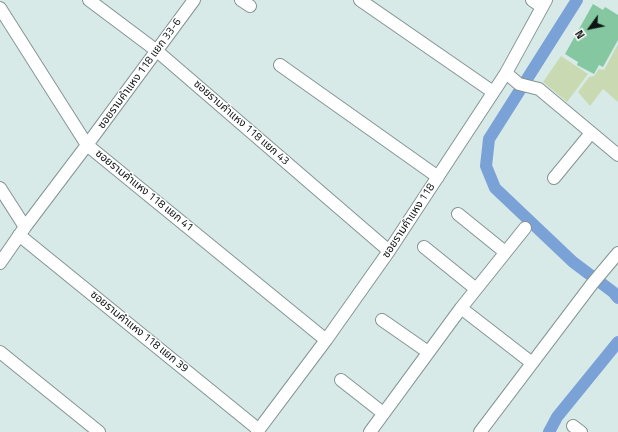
<!DOCTYPE html>
<meta charset="utf-8">
<style>
body{margin:0}
#map{position:relative;width:618px;height:432px;overflow:hidden;background:#d7eae8;font-family:"Titillium Web",sans-serif}
canvas{display:block}
.north{position:absolute;left:570px;top:8px;width:40px;height:40px;-webkit-text-stroke:3px #fff;paint-order:stroke;rotate:237deg;font-size:11px;font-weight:700;line-height:16px;text-align:center;color:#0c1312}
.north::after{content:'';display:block;margin:auto;width:14px;height:18px;background:#0c1312;clip-path:polygon(50% 0,100% 100%,50% 72%,0 100%)}
</style>
<div id="map">
<canvas width="618" height="432"></canvas>
<div class="north">N</div>
</div>
<script>
const c = document.querySelector('canvas').getContext('2d');
c.lineJoin = 'round';
function paint(path, color) {
  c.fillStyle = color;
  c.fill(path, 'evenodd');
}
function poly(rows) {
  const path = new Path2D();
  for (const r of rows) {
    path.moveTo(r[0], r[1]);
    for (let i = 2; i < r.length; i += 2) path.lineTo(r[i], r[i + 1]);
  }
  return path;
}
function strokePath(path, color, width, dash) {
  c.strokeStyle = color;
  c.lineWidth = width;
  c.lineCap = dash ? 'butt' : 'round';
  c.setLineDash(dash || []);
  c.stroke(path);
}
function drawText(font, color, halo, rows, align = 'center') {
  c.font = font + ' "Titillium Web","Noto Sans Thai",sans-serif';
  c.lineWidth = 3;
  c.setLineDash([]);
  c.textBaseline = 'middle';
  c.strokeStyle = halo;
  c.fillStyle = color;
  for (const [text, x, y, turn = 0] of rows) {
    c.save();
    c.translate(x, y);
    c.rotate((+turn || 0) * Math.PI / 180);
    c.textAlign = isNaN(turn) ? turn : align;
    if (halo) c.strokeText(text, 0, 0);
    c.fillText(text, 0, 0);
    c.restore();
  }
}
paint(poly([
 [618,44,618,102,603,89,590,106,578,92,589,77,594,76,599,69,604,70],
 [561,56,588,74,567,102,543,82]
]), '#c9dab2');
strokePath(poly([
 [577,0,489,139,486,166,495,188,573,262,613,292,618,298],
 [549,432,557,417,618,342]
]), '#7ba2d6', 12);
paint(poly([
 [593,4,603,10,605,7,618,15,618,40,603,67,599,65,594,74,577,65,578,62,565,54]
]), '#84c7a0');
const minor = poly([
 [89,0,157,51,389,251],
 [241,0,250,6],
 [360,0,493,92],
 [532,0,542,7],
 [0,8,87,145,326,340],
 [280,65,438,177],
 [506,73,519,84,539,89,618,155],
 [554,178,591,133],
 [0,188,25,227],
 [458,214,505,252],
 [19,235,259,430],
 [424,247,476,289],
 [0,263,25,227,87,145,194,0],
 [461,308,532,363],
 [382,320,428,352],
 [0,352,99,432],
 [341,380,383,413],
 [573,426,581,432],
 [257,432,326,340,389,251,506,73,546,0],
 [370,432,461,308,525,228],
 [480,432,592,284,618,253]
]);
strokePath(minor, '#839594', 14);
strokePath(minor, '#fff', 12);
drawText('11px', '#0c1312', '#fff', [
 ["ซอยรามคำแหง 118 แยก 33-6",140,74,-54],
 ["ซอยรามคำแหง 118 แยก 43",241,123,41],
 ["ซอยรามคำแหง 118 แยก 41",144,191,39],
 ["ซอยรามคำแหง 118",409,221,-57],
 ["ซอยรามคำแหง 118 แยก 39",139,332,39]
]);
</script>
